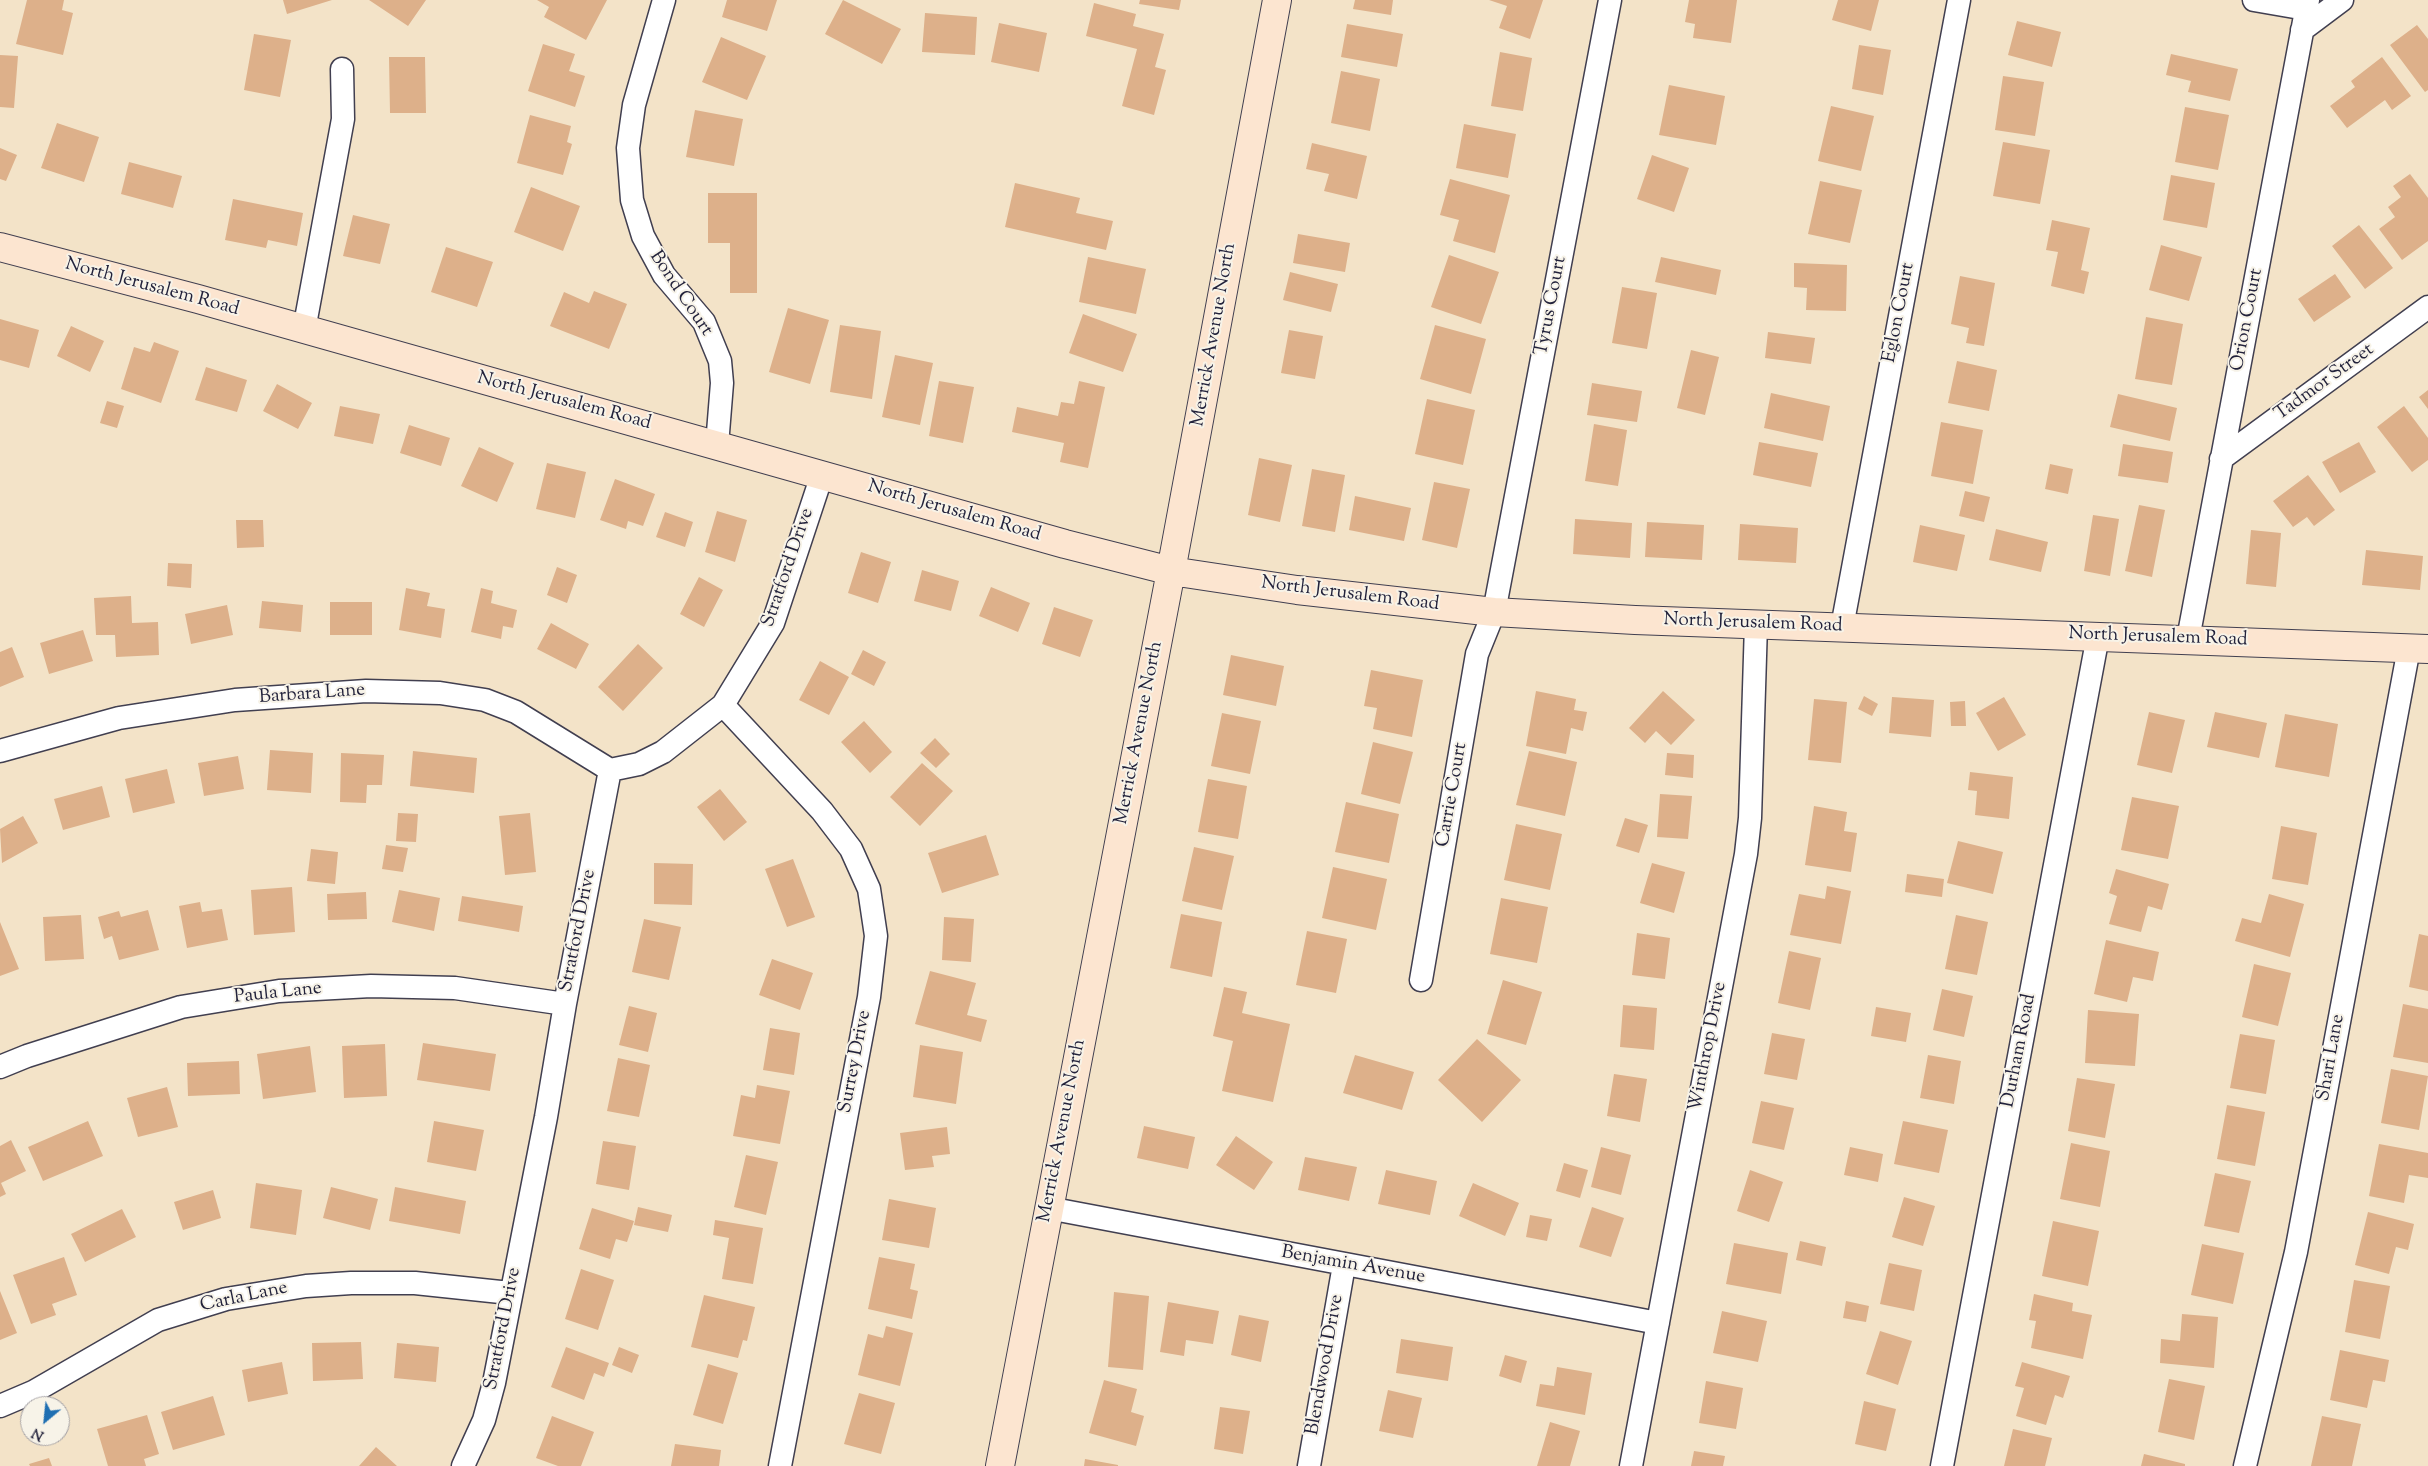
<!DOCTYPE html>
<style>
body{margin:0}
#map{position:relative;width:2428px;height:1466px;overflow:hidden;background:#f3e3c8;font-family:"Sorts Mill Goudy",serif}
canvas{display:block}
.north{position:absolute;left:20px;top:1396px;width:50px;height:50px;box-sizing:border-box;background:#f7f3e8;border:1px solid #a29fa3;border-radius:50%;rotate:208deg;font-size:14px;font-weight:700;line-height:20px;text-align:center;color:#22223b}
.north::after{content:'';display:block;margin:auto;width:18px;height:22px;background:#1f6fb2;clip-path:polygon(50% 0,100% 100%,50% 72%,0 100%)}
</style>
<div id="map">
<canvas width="2428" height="1466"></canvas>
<div class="north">N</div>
</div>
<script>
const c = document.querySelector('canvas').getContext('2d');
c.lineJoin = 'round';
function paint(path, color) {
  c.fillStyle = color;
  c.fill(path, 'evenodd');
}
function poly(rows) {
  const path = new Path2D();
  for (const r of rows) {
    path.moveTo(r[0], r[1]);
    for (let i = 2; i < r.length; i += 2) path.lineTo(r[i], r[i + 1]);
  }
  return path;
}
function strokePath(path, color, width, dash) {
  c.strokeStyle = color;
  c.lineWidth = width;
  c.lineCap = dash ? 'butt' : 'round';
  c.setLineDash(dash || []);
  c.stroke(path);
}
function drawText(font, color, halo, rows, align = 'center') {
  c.font = font + ' "Sorts Mill Goudy",serif';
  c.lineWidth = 4;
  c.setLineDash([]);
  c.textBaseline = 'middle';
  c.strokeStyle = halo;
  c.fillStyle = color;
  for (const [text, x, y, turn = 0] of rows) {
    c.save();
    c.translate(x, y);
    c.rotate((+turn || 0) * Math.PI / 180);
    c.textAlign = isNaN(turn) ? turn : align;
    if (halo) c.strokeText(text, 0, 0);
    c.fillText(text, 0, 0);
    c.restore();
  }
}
paint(poly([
 [27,0,64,0,62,10,73,13,63,55,16,44],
 [283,0,332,0,287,14],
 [369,0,426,0,408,26],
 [537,0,607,0,586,40,544,17,549,7],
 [727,0,777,0,767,31,722,17],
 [843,0,901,29,882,64,825,34],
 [1140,0,1181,0,1179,10,1139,4],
 [1355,0,1393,0,1391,15,1353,9],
 [1489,0,1543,0,1530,39,1499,28,1507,6],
 [1689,0,1737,0,1731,43,1693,38,1695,24,1685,22],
 [1838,0,1879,0,1871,31,1832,20],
 [1094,3,1136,14,1133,26,1164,34,1155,67,1166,70,1154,115,1122,106,1137,49,1086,36],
 [925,13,977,17,975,55,922,52],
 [2017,21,2061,32,2052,67,2008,55],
 [999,23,1047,33,1039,72,991,62],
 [1347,24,1403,34,1397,67,1341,57],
 [2417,25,2428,39,2428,90,2425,92,2390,45],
 [254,34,291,40,280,97,244,90],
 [721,37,766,56,747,100,702,82],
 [543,44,575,54,569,71,585,76,575,107,528,91],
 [1859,45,1891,50,1883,95,1852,89],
 [1500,52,1532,58,1523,111,1491,106],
 [2171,54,2238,69,2230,101,2188,92,2191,81,2166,75],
 [0,55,18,56,14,108,0,107],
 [389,57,425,57,426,113,390,113],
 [2382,57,2411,96,2392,110,2385,100,2347,128,2330,106,2355,87,2351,81],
 [1341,71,1380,79,1370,131,1331,123],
 [2003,76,2044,82,2035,136,1995,130],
 [1669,85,1725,96,1716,145,1659,135],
 [1831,106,1874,116,1861,171,1818,161],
 [2185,107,2229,115,2218,170,2175,162],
 [695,110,743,119,734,166,686,157],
 [530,115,571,126,567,142,572,144,563,175,517,163],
 [57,123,99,137,84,182,41,168],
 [1464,124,1516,134,1508,178,1456,168],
 [2003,142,2050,150,2040,204,1993,196],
 [1312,143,1367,156,1357,199,1324,191,1329,174,1306,169],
 [0,148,17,155,6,181,0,179],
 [1652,155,1689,168,1674,212,1637,199],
 [129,162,182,176,173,208,121,194],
 [2410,174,2428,198,2428,241,2402,260,2379,229,2395,217,2388,207,2401,197,2393,186],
 [2171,175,2215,183,2207,228,2163,220],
 [1450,179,1510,195,1495,253,1453,241,1459,220,1440,215],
 [1820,181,1862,190,1850,243,1808,234],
 [1015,183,1080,198,1076,213,1113,221,1106,250,1005,227],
 [531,187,580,206,563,251,514,232],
 [708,193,757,193,757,293,730,293,730,243,708,243],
 [233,199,303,213,297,246,268,240,266,248,225,240],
 [353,215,390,224,380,264,343,256],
 [2052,220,2090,228,2081,270,2089,272,2084,294,2051,286,2058,252,2046,250],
 [2359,225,2393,268,2365,289,2332,246],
 [1298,234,1350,243,1345,272,1293,263],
 [2161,245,2202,257,2189,301,2149,290],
 [446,247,493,262,477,307,431,292],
 [1449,255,1499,272,1481,324,1431,307],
 [1088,257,1146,269,1136,314,1079,302],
 [1661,257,1721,270,1716,295,1655,282],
 [1794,263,1847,265,1846,311,1806,310,1807,288,1794,287],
 [1290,272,1338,284,1331,312,1283,300],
 [2335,274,2351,297,2314,322,2298,299],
 [1960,276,1995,283,1984,346,1966,343,1969,328,1951,324],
 [1622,287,1657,293,1647,349,1612,343],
 [594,291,627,304,609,349,550,326,564,292,589,303],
 [788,308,829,320,810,384,769,372],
 [1083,314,1137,334,1123,372,1069,353],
 [2146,317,2183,324,2172,385,2135,379],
 [0,319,39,330,29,368,0,360],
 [840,325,881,331,872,399,830,392],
 [1435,325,1486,339,1471,394,1420,379],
 [71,326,104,341,90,372,57,356],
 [1289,330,1323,336,1315,379,1281,373],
 [1768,332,1815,338,1811,364,1765,358],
 [154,342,179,351,161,403,121,389,134,347,150,352],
 [1691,350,1719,357,1705,415,1677,408],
 [895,355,933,363,920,425,882,417],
 [1957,361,1997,370,1989,411,1948,403],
 [206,367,247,380,237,412,195,400],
 [939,381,974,387,963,443,929,436],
 [1079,381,1105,387,1088,468,1060,462,1064,443,1012,432,1017,407,1058,416,1061,402,1074,404],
 [1592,383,1642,391,1637,422,1587,415],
 [277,384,312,403,298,429,263,411],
 [2428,390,2428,409,2419,397],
 [1771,393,1830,406,1823,441,1764,428],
 [2118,394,2177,408,2170,441,2110,427],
 [1427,399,1475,410,1463,465,1415,454],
 [107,401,124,406,117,428,100,423],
 [340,406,380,414,373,444,334,436],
 [2404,406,2428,438,2428,460,2412,472,2377,427],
 [1941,422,1983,430,1973,484,1931,476],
 [1594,424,1627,430,1618,486,1585,481],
 [409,425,450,438,441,466,400,453],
 [1759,442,1818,453,1811,487,1753,475],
 [2359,442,2376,472,2340,493,2322,462],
 [2123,444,2173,452,2168,483,2118,476],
 [479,447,514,463,497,502,461,486],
 [1259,458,1292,465,1280,522,1248,515],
 [547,463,586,472,575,518,536,509],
 [2050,464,2073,469,2068,494,2045,489],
 [1312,469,1345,475,1335,532,1302,526],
 [2308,475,2335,510,2314,526,2307,517,2293,527,2273,501],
 [615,479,655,494,643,526,628,521,626,529,600,520],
 [1434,482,1470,489,1457,548,1422,540],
 [1965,491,1990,497,1984,522,1959,516],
 [1355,496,1411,508,1404,541,1349,530],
 [2139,505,2165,510,2152,577,2125,571],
 [717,511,747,520,735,562,705,552],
 [665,512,693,522,685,547,656,537],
 [2093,515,2119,519,2110,576,2084,571],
 [1575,519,1632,523,1630,558,1573,554],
 [236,520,263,520,264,547,237,548],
 [1647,522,1704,525,1702,560,1645,557],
 [1740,524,1798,528,1796,563,1738,560],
 [1920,525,1965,535,1957,571,1913,562],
 [1996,529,2048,542,2041,572,1989,560],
 [2251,530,2281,533,2276,587,2246,584],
 [2366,550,2423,556,2420,590,2362,585],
 [861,552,891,562,878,603,848,593],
 [168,563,192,564,191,588,167,586],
 [557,567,577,575,567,603,547,595],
 [922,570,959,581,951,611,914,601],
 [699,577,723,590,704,627,680,614],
 [991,587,1030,603,1018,632,979,616],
 [406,588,430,593,427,606,445,609,441,638,399,630],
 [481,588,493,591,491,603,517,610,513,628,503,626,501,639,471,632],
 [131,596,132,623,158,622,159,655,116,657,115,635,96,635,94,598],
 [262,601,303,605,301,632,259,628],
 [330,602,372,602,372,635,330,635],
 [227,605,233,635,191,644,185,614],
 [1054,607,1093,620,1080,657,1042,644],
 [551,623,589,644,576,669,537,649],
 [83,630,93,661,49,674,40,643],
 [638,644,663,668,623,711,598,687],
 [12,647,24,677,0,687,0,652],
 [863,650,886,662,874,686,851,674],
 [1231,655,1284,666,1276,706,1223,695],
 [820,661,849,677,829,715,799,700],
 [1371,670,1423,680,1412,737,1373,729,1377,708,1364,706],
 [1536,691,1576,699,1574,710,1587,712,1583,731,1571,728,1566,754,1526,746],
 [1663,691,1695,720,1671,745,1656,731,1645,743,1629,728],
 [1864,696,1878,704,1872,716,1858,709],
 [1892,697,1934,700,1931,737,1889,733],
 [2004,697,2026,735,1998,751,1976,713],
 [1814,699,1847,702,1841,763,1808,760],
 [1965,701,1966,726,1951,726,1950,702],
 [2149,712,2185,720,2172,773,2137,765],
 [2215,712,2267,723,2259,758,2207,747],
 [1222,713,1261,721,1250,774,1211,766],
 [2285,714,2338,724,2329,777,2275,767],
 [864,721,892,752,870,773,841,742],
 [935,738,950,754,936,768,920,753],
 [1373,742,1413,752,1400,804,1361,794],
 [270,750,313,753,311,793,267,790],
 [413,751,477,758,474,793,410,786],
 [1529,751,1577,762,1565,816,1516,805],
 [341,753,384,755,382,785,367,785,366,803,340,802],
 [1667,753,1694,755,1693,778,1665,775],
 [238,756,244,789,204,796,198,763],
 [922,763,953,791,920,826,890,797],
 [167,769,175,803,133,813,125,779],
 [1970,772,2013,777,2009,819,1975,815,1977,791,1968,790],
 [1208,779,1247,786,1238,839,1198,832],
 [102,786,110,817,63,830,54,799],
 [720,789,747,822,724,841,697,807],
 [1660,794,1692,796,1688,839,1657,837],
 [2132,797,2179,806,2168,859,2121,850],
 [1346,802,1399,814,1389,863,1335,852],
 [1814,806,1847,812,1844,831,1857,833,1851,872,1805,865],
 [398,813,418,814,416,842,396,841],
 [530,813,536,872,505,875,499,816],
 [23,816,38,843,2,863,0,829],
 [1625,818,1648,825,1639,853,1616,846],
 [1516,824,1562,834,1550,890,1504,880],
 [2281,826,2317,833,2308,885,2272,879],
 [986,835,999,875,942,893,928,853],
 [1958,841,2003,852,1993,894,1947,883],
 [386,845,408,848,403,872,382,869],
 [1194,847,1234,856,1222,910,1182,901],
 [311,849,338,852,335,884,307,881],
 [793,859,815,917,787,927,765,869],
 [654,863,693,864,692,905,654,904],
 [1652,863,1685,872,1674,913,1640,903],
 [1333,867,1387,879,1376,930,1322,918],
 [2116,869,2169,884,2162,910,2148,906,2141,932,2109,924,2117,896,2109,893],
 [1907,874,1944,879,1942,897,1905,892],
 [1827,886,1851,891,1841,944,1790,935,1799,894,1825,899],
 [292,887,295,932,254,935,251,890],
 [399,890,440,898,434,931,392,922],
 [366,892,367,919,328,920,327,894],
 [2269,894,2304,904,2290,957,2235,941,2242,918,2261,923],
 [462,896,523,906,519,932,458,921],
 [1501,898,1548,907,1537,963,1490,954],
 [200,902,202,912,222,909,228,940,187,948,179,906],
 [148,910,159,950,119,960,112,936,104,939,98,917,119,911,121,917],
 [1181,914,1222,922,1212,977,1170,968],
 [81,915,84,959,45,961,43,917],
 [1956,915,1988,922,1977,975,1945,969],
 [944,917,974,919,971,962,942,960],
 [644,919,681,927,669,980,632,972],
 [0,922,19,969,0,976],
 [1307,931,1347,939,1336,993,1296,985],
 [1637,933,1670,938,1665,979,1632,975],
 [2419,934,2428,936,2428,991,2409,987],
 [2106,940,2159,952,2153,981,2133,977,2127,1002,2094,994],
 [1789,951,1821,958,1810,1010,1778,1003],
 [772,959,813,973,800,1010,759,995],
 [2254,964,2291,973,2278,1026,2242,1017],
 [930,971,976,983,967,1015,987,1020,981,1042,915,1024],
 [1503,980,1542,992,1526,1045,1487,1034],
 [1224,987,1247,992,1242,1013,1290,1024,1273,1102,1222,1091,1233,1041,1213,1036],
 [1942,989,1973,996,1964,1037,1933,1030],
 [2403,1004,2428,1009,2428,1063,2393,1057],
 [1623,1005,1657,1008,1654,1050,1620,1047],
 [629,1006,657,1013,648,1052,619,1045],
 [1876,1007,1911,1013,1906,1042,1871,1036],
 [2088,1010,2139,1014,2135,1066,2085,1063],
 [770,1028,800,1033,794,1075,763,1070],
 [1772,1033,1805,1039,1797,1080,1764,1074],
 [2240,1034,2275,1040,2266,1094,2230,1088],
 [1477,1039,1521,1080,1482,1122,1438,1080],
 [423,1043,496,1054,490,1091,417,1080],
 [385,1044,387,1096,344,1098,342,1046],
 [920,1045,963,1052,956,1104,913,1097],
 [310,1046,316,1092,263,1099,257,1054],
 [1355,1055,1414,1072,1402,1110,1343,1093],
 [1928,1055,1961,1061,1954,1104,1920,1098],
 [618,1058,650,1065,639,1117,607,1111],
 [239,1061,240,1094,188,1096,187,1063],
 [2391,1069,2428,1076,2419,1130,2381,1123],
 [1614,1074,1647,1079,1640,1122,1607,1116],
 [2077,1078,2115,1084,2105,1138,2068,1131],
 [757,1085,790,1091,780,1144,733,1136,741,1095,755,1098],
 [167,1087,178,1127,138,1137,127,1098],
 [1761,1101,1794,1108,1784,1150,1752,1143],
 [2227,1105,2265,1112,2255,1166,2217,1159],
 [88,1121,103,1156,43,1181,28,1147],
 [434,1121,484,1130,476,1171,427,1162],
 [1903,1121,1948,1130,1939,1173,1894,1164],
 [1144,1126,1195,1137,1188,1169,1137,1158],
 [947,1127,950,1154,932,1156,934,1167,905,1170,900,1133],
 [1236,1136,1273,1162,1254,1190,1216,1165],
 [11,1140,26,1171,1,1183,6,1194,0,1197,0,1146],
 [603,1141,636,1146,629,1190,596,1184],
 [2071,1143,2110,1151,2100,1207,2060,1199],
 [2379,1144,2428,1153,2428,1178,2409,1175,2404,1203,2369,1196],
 [1601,1147,1631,1155,1621,1195,1591,1187],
 [1850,1147,1883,1154,1878,1182,1844,1175],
 [746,1155,778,1162,766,1215,734,1207],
 [1305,1157,1357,1167,1349,1201,1298,1190],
 [1564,1163,1588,1170,1580,1198,1556,1191],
 [1386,1170,1437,1181,1430,1215,1378,1204],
 [1750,1170,1783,1182,1769,1222,1737,1211],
 [2215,1173,2251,1181,2239,1233,2204,1226],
 [256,1183,302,1190,296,1235,250,1228],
 [1473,1183,1519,1203,1505,1236,1459,1216],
 [331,1187,378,1199,370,1230,323,1218],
 [395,1187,466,1201,460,1234,389,1221],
 [213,1190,221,1218,183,1230,174,1202],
 [1904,1197,1935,1206,1923,1246,1892,1237],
 [889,1199,936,1208,929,1248,882,1240],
 [638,1207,672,1215,668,1232,634,1225],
 [1592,1207,1624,1218,1611,1257,1579,1247],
 [592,1208,634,1221,627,1242,616,1239,610,1259,579,1249],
 [122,1209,136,1237,85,1262,71,1234],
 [2368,1212,2414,1224,2408,1250,2396,1247,2389,1274,2355,1265],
 [1530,1215,1552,1219,1547,1241,1526,1237],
 [715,1220,763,1228,753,1284,722,1279,729,1238,713,1235],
 [2053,1221,2099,1231,2088,1286,2042,1276],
 [1800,1241,1826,1247,1822,1266,1796,1260],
 [1734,1243,1788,1253,1781,1294,1726,1284],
 [2202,1244,2244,1253,2233,1304,2191,1295],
 [64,1257,77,1295,52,1304,56,1315,31,1324,13,1275],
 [879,1257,915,1264,910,1289,918,1291,912,1319,868,1309],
 [1889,1263,1922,1270,1914,1311,1880,1304],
 [581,1269,614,1280,598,1330,565,1319],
 [2354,1280,2390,1286,2380,1339,2345,1332],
 [0,1291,17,1333,0,1340],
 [1114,1292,1149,1296,1143,1370,1108,1367],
 [2034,1294,2073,1303,2072,1311,2092,1315,2083,1359,2031,1348,2036,1321,2029,1320],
 [704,1295,755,1307,747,1341,743,1340,738,1358,691,1347],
 [1846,1301,1869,1306,1866,1322,1843,1318],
 [1168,1302,1219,1311,1213,1344,1186,1340,1184,1356,1160,1352],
 [1722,1311,1767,1321,1758,1362,1713,1353],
 [2182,1314,2218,1317,2214,1368,2160,1363,2161,1339,2180,1341],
 [1239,1315,1269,1321,1261,1362,1231,1355],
 [886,1326,913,1333,900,1386,858,1375,868,1334,883,1338],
 [1880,1331,1912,1341,1898,1385,1866,1374],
 [1401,1339,1453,1347,1448,1381,1396,1373],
 [361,1342,363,1379,313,1381,312,1343],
 [397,1343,439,1347,436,1382,394,1378],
 [566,1347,609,1363,604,1377,594,1373,584,1400,551,1387],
 [619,1347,639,1355,632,1373,612,1365],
 [2340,1350,2389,1360,2385,1382,2373,1380,2367,1408,2330,1400],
 [1505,1355,1527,1361,1521,1383,1499,1376],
 [282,1362,288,1394,248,1402,242,1370],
 [2022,1362,2070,1376,2063,1398,2055,1395,2046,1425,2016,1416,2024,1388,2015,1386],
 [708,1364,738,1373,723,1424,693,1415],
 [1557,1367,1592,1373,1585,1415,1536,1406,1540,1384,1554,1386],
 [2169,1379,2205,1386,2194,1440,2158,1432],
 [1104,1380,1137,1389,1131,1412,1144,1416,1136,1446,1089,1433],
 [1706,1381,1743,1388,1736,1429,1699,1423],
 [1388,1390,1422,1398,1413,1438,1379,1431],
 [859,1393,895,1403,881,1454,844,1444],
 [213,1396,225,1435,173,1450,161,1412],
 [1864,1401,1896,1409,1886,1451,1855,1444],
 [1220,1407,1250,1411,1243,1454,1214,1449],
 [147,1415,159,1454,144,1459,146,1466,108,1466,97,1429],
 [552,1416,594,1432,581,1466,558,1466,536,1458],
 [2322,1416,2361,1424,2352,1466,2311,1466],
 [1550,1422,1580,1431,1570,1466,1537,1466],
 [2013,1429,2052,1438,2045,1466,2004,1466],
 [675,1444,721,1450,719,1466,671,1466],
 [376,1447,397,1466,359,1466],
 [1694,1451,1725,1456,1723,1466,1691,1466],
 [2144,1454,2185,1464,2185,1466,2141,1466],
 [49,1458,52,1466,30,1466,29,1464],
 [1085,1459,1118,1465,1118,1466,1084,1466]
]), '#ddb08a');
const street = poly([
 [664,0,634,105,628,148,632,200,643,236,664,275,704,322,720,361,722,383,717,445],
 [2254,0,2306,9],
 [2302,30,2342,0],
 [304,330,343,119,342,69],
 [2221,459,2428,307],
 [1842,627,1959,0],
 [2188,639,2308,0],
 [723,705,822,811,851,849,869,889,876,936,869,997,780,1466],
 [0,751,119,718,235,700,366,691,440,693,485,700,516,712,610,770],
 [610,770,639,764,663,752,723,705,773,623,822,475],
 [1421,980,1477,654,1494,612,1610,0],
 [0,1067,27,1056,181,1007,279,991,371,986,455,988,565,1004],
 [1048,1208,1658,1323],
 [0,1406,33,1392,158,1320,226,1299,306,1286,351,1283,415,1283,510,1293],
 [463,1466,484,1420,494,1383,546,1117,565,1004,610,770],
 [1309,1466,1344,1265],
 [1631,1466,1746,854,1750,818,1756,624],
 [1942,1466,2098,636],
 [2245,1466,2296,1252,2409,648]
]);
const secondary = poly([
 [0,247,198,299,1065,544,1171,571,1297,590,1494,612,1635,620,2428,649],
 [1000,1466,1171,571,1277,0]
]);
strokePath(street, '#413f50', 25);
strokePath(secondary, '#413f50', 30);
strokePath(street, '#fff', 22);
strokePath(secondary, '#fce5d0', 28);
drawText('19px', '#22223b', '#f7f3e8', [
 ["North Jerusalem Road",152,288,15],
 ["Bond Court",680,294,56],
 ["Tyrus Court",1552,306,-79],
 ["Eglon Court",1900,313,-79],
 ["Orion Court",2248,320,-79],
 ["Merrick Avenue North",1215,335,-80],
 ["Tadmor Street",2325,383,-36],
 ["North Jerusalem Road",564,402,15],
 ["North Jerusalem Road",954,512,16],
 ["Stratford Drive",789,568,-71],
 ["North Jerusalem Road",1350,595,7],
 ["North Jerusalem Road",1753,624,2],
 ["North Jerusalem Road",2158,638,2],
 ["Barbara Lane",312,695,-4],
 ["Merrick Avenue North",1140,733,-79],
 ["Carrie Court",1453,795,-80],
 ["Stratford Drive",579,931,-79],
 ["Paula Lane",278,994,-6],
 ["Winthrop Drive",1709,1047,-79],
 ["Durham Road",2020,1051,-79],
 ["Shari Lane",2332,1058,-80],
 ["Surrey Drive",856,1062,-79],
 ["Merrick Avenue North",1063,1131,-79],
 ["Benjamin Avenue",1353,1266,10],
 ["Carla Lane",244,1298,-12],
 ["Stratford Drive",504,1329,-79],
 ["Blendwood Drive",1326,1365,-80]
]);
</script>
